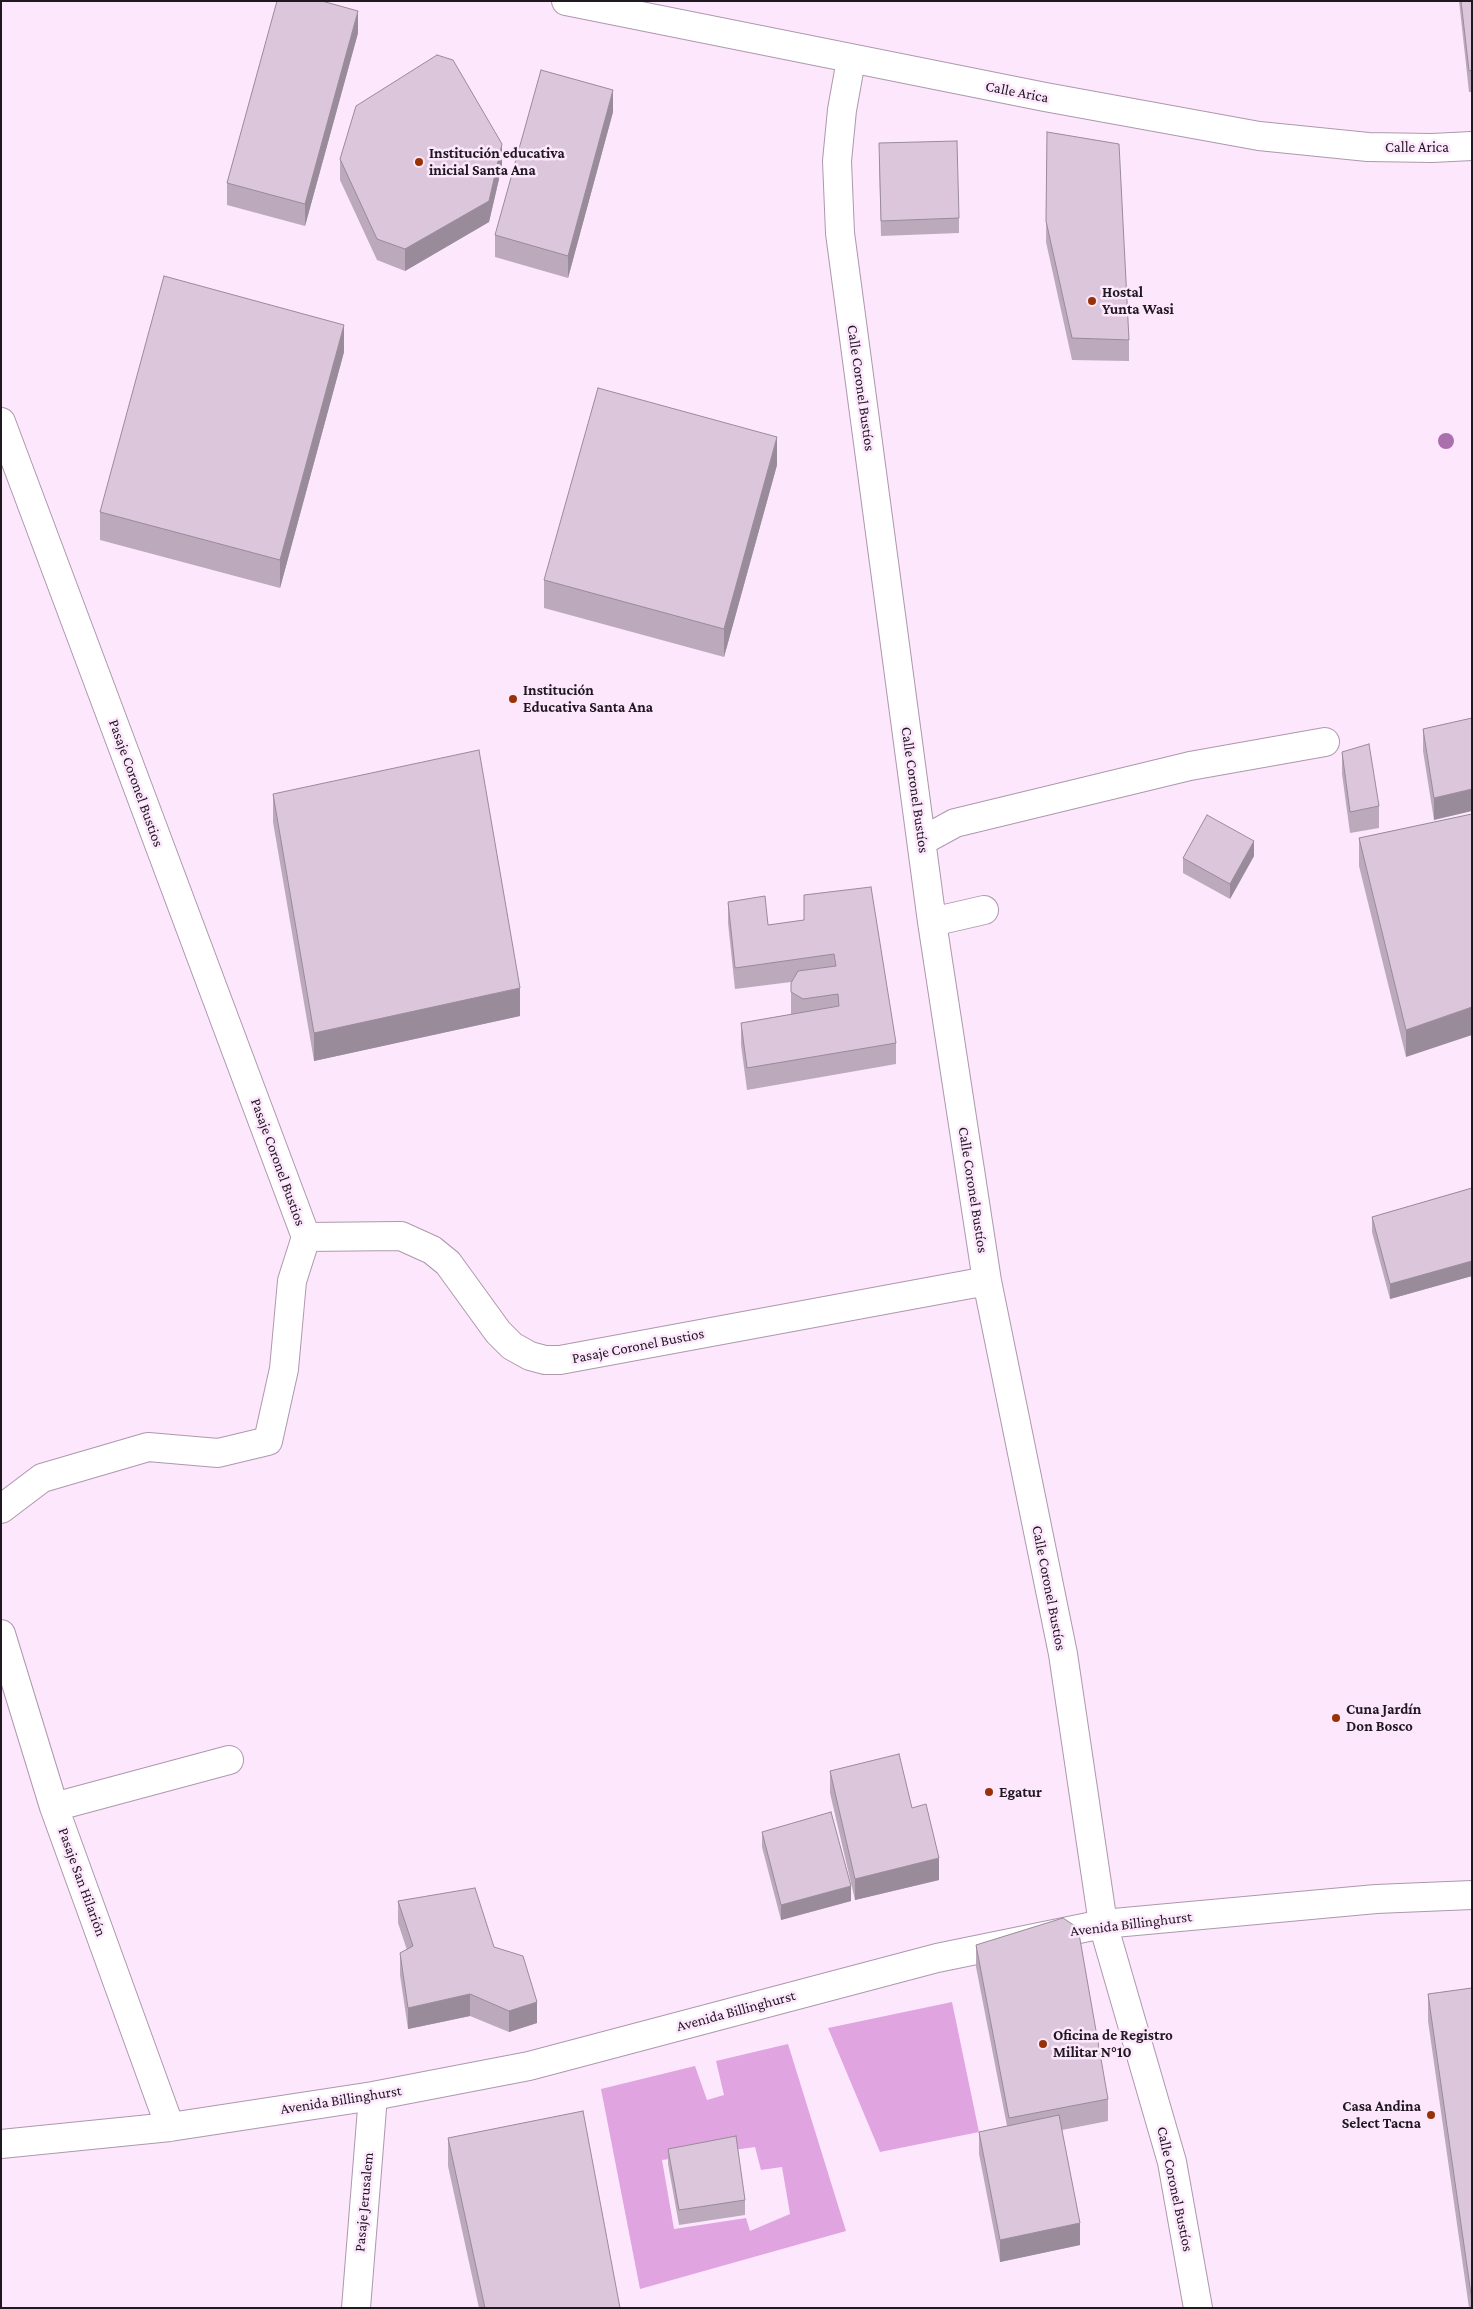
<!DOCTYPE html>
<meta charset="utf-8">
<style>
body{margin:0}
#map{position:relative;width:1473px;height:2309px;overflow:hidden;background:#fde7fd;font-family:"Crimson Pro",serif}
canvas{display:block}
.frame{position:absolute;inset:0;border:2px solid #201820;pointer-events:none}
</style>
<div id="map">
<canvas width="1473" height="2309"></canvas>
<div class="frame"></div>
</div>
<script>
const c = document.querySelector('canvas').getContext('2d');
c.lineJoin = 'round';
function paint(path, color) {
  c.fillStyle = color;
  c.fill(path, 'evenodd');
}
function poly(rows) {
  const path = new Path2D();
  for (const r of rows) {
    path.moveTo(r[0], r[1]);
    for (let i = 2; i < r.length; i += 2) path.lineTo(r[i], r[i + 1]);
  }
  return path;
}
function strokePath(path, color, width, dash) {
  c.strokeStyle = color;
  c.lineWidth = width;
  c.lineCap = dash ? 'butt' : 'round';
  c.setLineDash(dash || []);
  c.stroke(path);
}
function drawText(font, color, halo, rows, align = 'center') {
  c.font = font + ' "Crimson Pro",serif';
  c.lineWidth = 5;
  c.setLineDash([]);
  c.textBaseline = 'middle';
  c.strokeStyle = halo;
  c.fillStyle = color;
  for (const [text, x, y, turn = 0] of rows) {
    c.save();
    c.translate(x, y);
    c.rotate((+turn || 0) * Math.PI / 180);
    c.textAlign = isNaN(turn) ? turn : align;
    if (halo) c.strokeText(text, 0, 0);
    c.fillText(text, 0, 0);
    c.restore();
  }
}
paint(poly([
 [952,2002,979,2132,880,2152,828,2028],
 [788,2044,846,2231,640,2289,601,2089,695,2066,707,2100,724,2095,716,2061],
 [755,2147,761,2170,782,2167,790,2214,750,2231,746,2218,674,2229,662,2160]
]), '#e0a4e1');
const minor = poly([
 [566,1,1045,97,1259,136,1368,147,1432,148,1472,146],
 [851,60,842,110,837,161,840,233,932,922,987,1281,1063,1654,1103,1924,1172,2162,1198,2308],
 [1,422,306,1237],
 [922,841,955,823,1190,766,1325,742],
 [932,922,984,910],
 [306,1237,401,1236,432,1250,448,1263,498,1332,512,1346,530,1356,545,1360,560,1360,987,1281],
 [1,1509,42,1478,148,1447,218,1453,268,1441,284,1369,292,1281,306,1237],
 [1,1634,54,1807,170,2127],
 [54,1807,229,1760],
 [1,2144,170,2127,373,2096,529,2066,937,1958,1103,1924,1376,1899,1472,1895],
 [356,2308,373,2096]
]);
strokePath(minor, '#ad98ad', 30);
strokePath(minor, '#fff', 28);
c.fillStyle = '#aa6fad';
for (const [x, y] of [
 [1446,441]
]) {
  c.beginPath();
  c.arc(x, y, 8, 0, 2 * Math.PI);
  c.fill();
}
paint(poly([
 [1459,1,1472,1,1472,92,1469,92],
 [358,33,305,226,227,205,227,183],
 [613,112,568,278,495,257,495,235],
 [1047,132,1129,340,1129,361,1072,360,1046,242],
 [879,158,959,218,959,233,881,236],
 [340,159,502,166,489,222,405,271,377,260,340,180],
 [344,352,280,588,100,540,100,512],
 [777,465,724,657,544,608,544,580],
 [1472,718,1434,820,1423,751,1423,729],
 [1342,752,1379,806,1379,828,1350,833,1342,774],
 [273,794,520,1016,314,1061,273,822],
 [1472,814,1406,1057,1359,866,1359,838],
 [1254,856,1230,899,1183,873,1183,858],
 [804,895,896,1043,896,1064,747,1090,741,1045,741,1023,792,1014,791,1014,791,982,735,989,728,923,728,902,768,925,804,920],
 [1472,1188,1472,1276,1390,1299,1372,1232,1372,1217],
 [830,1771,912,1808,939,1880,855,1900,830,1793],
 [762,1832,851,1901,781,1920,762,1847],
 [398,1901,494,1947,537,2023,509,2032,470,2016,408,2029,400,1975,400,1953,407,1950,398,1923],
 [976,1945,1108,2099,1108,2121,1062,2130,1080,2245,1000,2262,979,2154,979,2132,1007,2126,976,1967],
 [1472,1988,1472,2308,1469,2308,1428,2021,1428,1994],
 [448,2138,620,2308,479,2308,448,2166],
 [668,2149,745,2200,745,2215,679,2225,668,2164]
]), '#bcaabc');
paint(poly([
 [358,11,358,33,305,226,305,204],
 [613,90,613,112,568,278,568,256],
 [502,144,502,166,489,222,405,271,405,249],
 [344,325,344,352,280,588,280,560],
 [777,437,777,465,724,657,724,629],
 [1472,789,1472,811,1434,820,1434,798],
 [1254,841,1254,856,1230,899,1230,884],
 [520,988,520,1016,314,1061,314,1033],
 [1472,1007,1472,1035,1406,1057,1406,1030],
 [1472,1261,1472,1276,1390,1299,1390,1284],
 [939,1858,939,1880,855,1900,855,1879],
 [851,1886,851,1901,781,1920,781,1905],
 [470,1994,470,2016,408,2029,408,2008],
 [537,2002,537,2023,509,2032,509,2011],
 [1080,2223,1080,2245,1000,2262,1000,2240]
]), '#998b99');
const building = poly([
 [277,1,322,1,358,11,305,204,227,183,277,1],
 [1461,1,1472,1,1472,70,1469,71,1461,1],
 [437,55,453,60,502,144,489,201,405,249,377,239,340,159,356,106,437,55],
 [541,70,613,90,568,256,495,235,541,70],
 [1047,132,1119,144,1129,340,1072,338,1046,221,1047,132],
 [957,141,959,218,881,221,879,143,957,141],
 [164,276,344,325,280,560,100,512,164,276],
 [598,388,777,437,724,629,544,580,598,388],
 [1472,718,1472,789,1434,798,1423,729,1472,718],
 [1369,744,1379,806,1350,812,1342,752,1369,744],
 [479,750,520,988,314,1033,273,794,479,750],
 [1472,814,1472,1007,1406,1030,1359,838,1472,814],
 [1207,815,1254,841,1230,884,1183,858,1207,815],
 [871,887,896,1043,747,1068,741,1023,839,1006,838,994,803,999,791,992,791,983,798,971,836,966,834,954,735,968,728,902,765,896,768,925,804,920,804,895,871,887],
 [1472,1188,1472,1261,1390,1284,1372,1217,1472,1188],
 [899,1754,912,1808,926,1804,939,1858,855,1879,830,1771,899,1754],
 [831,1812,851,1886,781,1905,762,1832,831,1812],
 [475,1888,494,1947,523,1956,537,2002,509,2011,470,1994,408,2008,400,1953,413,1946,398,1901,475,1888],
 [1063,1918,1078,1928,1108,2099,1009,2118,976,1945,1063,1918],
 [1472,1988,1472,2301,1428,1994,1472,1988],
 [583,2111,620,2308,485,2308,448,2138,583,2111],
 [1059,2115,1080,2223,1000,2240,979,2132,1059,2115],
 [736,2136,745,2200,679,2210,668,2149,736,2136]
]);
paint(building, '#dbc6db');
strokePath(building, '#998b99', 1);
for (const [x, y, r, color] of [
 [419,162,5,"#983206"],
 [1092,301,5,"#983206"],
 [513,699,5,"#983206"],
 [1336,1718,5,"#983206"],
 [989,1792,5,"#983206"],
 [1043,2044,5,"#983206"],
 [1431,2115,5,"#983206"]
]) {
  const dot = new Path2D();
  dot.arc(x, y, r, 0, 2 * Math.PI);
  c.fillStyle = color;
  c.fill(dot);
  strokePath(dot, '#fde7fd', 2);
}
drawText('15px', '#201820', '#fde7fd', [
 ["Calle Arica",1017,92,11],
 ["Calle Arica",1417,147],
 ["Calle Coronel Bustíos",861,388,82],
 ["Pasaje Coronel Bustios",136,783,70],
 ["Calle Coronel Bustíos",915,790,82],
 ["Pasaje Coronel Bustios",278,1162,70],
 ["Calle Coronel Bustíos",973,1190,81],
 ["Pasaje Coronel Bustios",638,1346,-11],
 ["Calle Coronel Bustíos",1049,1588,79],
 ["Pasaje San Hilarión",82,1882,70],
 ["Avenida Billinghurst",1131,1924,-7],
 ["Avenida Billinghurst",736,2011,-15],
 ["Avenida Billinghurst",341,2100,-9],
 ["Calle Coronel Bustíos",1175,2189,78],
 ["Pasaje Jerusalem",364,2202,-85]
]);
drawText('bold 15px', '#201820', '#fde7fd', [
 ["Institución educativa",429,153],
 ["inicial Santa Ana",429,170],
 ["Hostal",1102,292],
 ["Yunta Wasi",1102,309],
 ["Institución",523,690],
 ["Educativa Santa Ana",523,707],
 ["Cuna Jardín",1346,1709],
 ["Don Bosco",1346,1726],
 ["Egatur",999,1792],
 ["Oficina de Registro",1053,2035],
 ["Militar N°10",1053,2052],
 ["Casa Andina",1421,2106,"right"],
 ["Select Tacna",1421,2123,"right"]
], 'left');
</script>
